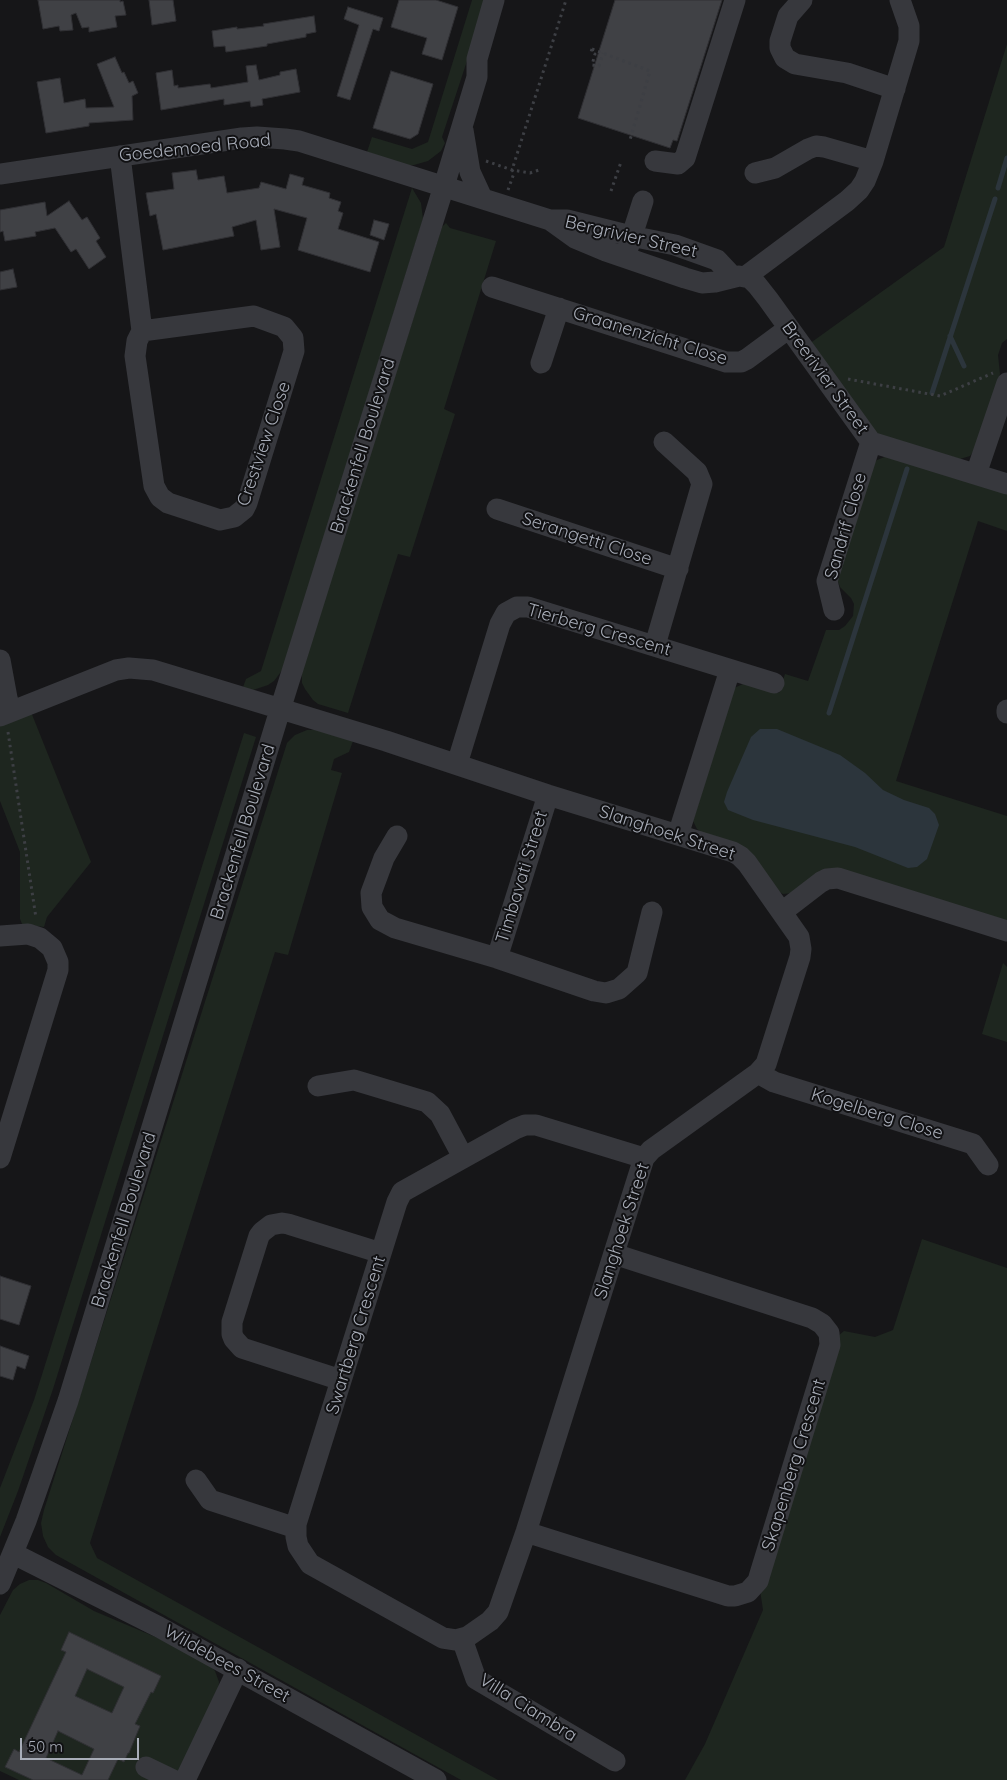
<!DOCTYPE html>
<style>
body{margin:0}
#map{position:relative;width:1007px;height:1780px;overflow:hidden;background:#161618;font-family:Quicksand,sans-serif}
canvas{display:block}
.scale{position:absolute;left:20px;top:1738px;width:119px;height:22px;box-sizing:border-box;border:2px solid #a8adb8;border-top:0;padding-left:6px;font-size:15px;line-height:18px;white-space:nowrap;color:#a8adb8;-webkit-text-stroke:4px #111113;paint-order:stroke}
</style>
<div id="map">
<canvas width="1007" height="1780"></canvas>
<div class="scale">50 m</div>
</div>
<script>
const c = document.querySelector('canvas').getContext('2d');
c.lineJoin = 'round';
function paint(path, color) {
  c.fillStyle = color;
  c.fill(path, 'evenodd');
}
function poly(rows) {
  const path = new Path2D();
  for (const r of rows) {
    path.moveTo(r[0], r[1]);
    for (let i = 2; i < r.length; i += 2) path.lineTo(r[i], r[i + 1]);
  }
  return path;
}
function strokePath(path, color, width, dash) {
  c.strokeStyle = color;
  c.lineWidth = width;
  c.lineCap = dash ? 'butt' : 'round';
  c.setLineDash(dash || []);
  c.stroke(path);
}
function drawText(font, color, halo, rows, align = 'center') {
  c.font = font + ' Quicksand,sans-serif';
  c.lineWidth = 4;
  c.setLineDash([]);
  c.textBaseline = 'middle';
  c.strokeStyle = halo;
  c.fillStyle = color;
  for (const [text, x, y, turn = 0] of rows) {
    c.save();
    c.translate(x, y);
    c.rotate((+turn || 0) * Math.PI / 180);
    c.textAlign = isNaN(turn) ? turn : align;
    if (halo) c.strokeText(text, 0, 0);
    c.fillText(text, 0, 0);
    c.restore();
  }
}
paint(poly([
 [472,0,487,0,442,137,445,143,441,151,428,161,414,165,406,165,367,152,372,137,412,149,428,142],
 [1007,44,1007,339,1002,343,998,355,1000,374,976,448,970,456,960,459,877,435,809,344,944,247],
 [412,188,421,203,423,219,283,669,274,681,268,685,253,690,242,690,246,679,261,671],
 [446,223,450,228,496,241,444,409,455,414,410,557,398,554,348,713,318,704,313,700,305,689,302,683,302,670,442,227],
 [887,456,1007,492,1007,531,978,521,896,781,1007,816,1007,924,839,871,792,893,783,894,778,891,697,829,693,821,734,688,743,684,749,684,779,693,785,674,808,681,826,630,839,630,845,626,853,616,854,604,851,598,840,587,837,579,872,464,877,460],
 [31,712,91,862,47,917,44,927,30,925,23,926,20,919,20,852,0,801,0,725],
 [307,730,317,730,353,741,349,752,334,759,331,770,342,773,288,955,275,952,90,1543,97,1558,498,1780,461,1780,56,1555,48,1547,43,1536,41,1523,44,1510,287,743,295,735],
 [244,733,256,737,53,1389,18,1491,0,1537,0,1488,34,1400],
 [1003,963,1007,967,1007,1042,982,1034],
 [922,1239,1007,1268,1007,1780,685,1780,705,1744,763,1610,760,1590,838,1336,844,1331,875,1337,893,1330],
 [29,1580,38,1580,46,1583,94,1611,179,1647,207,1662,215,1671,219,1682,218,1694,177,1780,19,1780,0,1771,0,1615,13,1590,20,1584]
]), '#1e261f');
paint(poly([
 [760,729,777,729,840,755,865,773,883,790,904,800,929,808,935,814,939,825,927,859,917,867,908,868,855,847,753,820,728,810,724,802,727,792,751,737]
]), '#2c353c');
strokePath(poly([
 [998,188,1007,158],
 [950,336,964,366],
 [932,393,995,199],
 [829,713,907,469]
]), '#2c353c', 5);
const building = poly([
 [38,0,120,0,120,2,123,1,126,15,115,16,117,27,89,32,89,27,82,28,76,13,71,15,73,30,60,31,59,26,43,29,38,0],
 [149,0,173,0,176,21,152,25,149,0],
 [399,0,436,0,458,7,442,60,422,54,427,38,391,27,399,0],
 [615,0,722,0,677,141,673,140,670,148,578,118,615,0],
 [348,7,383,18,379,31,373,29,350,100,337,96,359,25,344,19,348,7],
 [314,16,316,32,306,34,306,37,267,44,267,46,226,52,225,46,214,47,212,31,237,27,237,29,264,26,263,24,314,16],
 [115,57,122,73,124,72,129,83,133,81,138,93,132,96,133,120,89,123,89,126,46,133,37,82,60,78,64,103,85,99,86,108,114,107,97,64,115,57],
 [256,65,259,80,280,75,280,72,296,69,300,92,262,99,263,105,251,107,250,101,224,105,224,99,161,110,156,73,172,70,174,86,178,85,178,88,210,84,211,88,248,82,246,66,256,65],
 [391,71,433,84,418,134,410,139,373,128,391,71],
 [196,170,198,180,224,176,227,193,259,188,261,182,286,189,290,174,304,178,302,185,330,193,329,198,341,202,338,211,343,213,338,229,379,242,370,272,298,250,307,218,274,209,280,247,261,250,256,220,232,227,234,236,163,250,156,214,150,216,146,193,174,189,172,173,196,170],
 [69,201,82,220,87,217,100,238,96,241,106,257,89,269,76,249,71,252,55,228,35,232,36,236,5,241,3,231,0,232,0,210,45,202,47,216,69,201],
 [374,220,389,224,384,240,370,235,374,220],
 [13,269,17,287,0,290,0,272,13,269],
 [0,1276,31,1286,19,1325,0,1319,0,1276],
 [0,1346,29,1356,25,1369,17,1366,13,1380,0,1376,0,1346],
 [69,1632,161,1676,153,1693,151,1692,135,1724,140,1726,129,1753,128,1753,124,1762,118,1759,108,1780,33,1780,5,1767,14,1749,19,1752,66,1652,61,1650,69,1632],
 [87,1669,124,1687,112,1713,75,1696,87,1669],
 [58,1731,94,1749,82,1775,46,1758,58,1731]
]);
paint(building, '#404145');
strokePath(building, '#303034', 1);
strokePath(poly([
 [592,49,650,71,630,140],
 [592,49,591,52,595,54,592,65,599,66,603,53],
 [486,161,512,170,530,173,542,169],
 [508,190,514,173,512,170,566,0],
 [611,191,621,162],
 [848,379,940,396,993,373],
 [8,732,36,918]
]), '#3d3f44', 3, [2.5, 4]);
strokePath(poly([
 [802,0,788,16,780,41,780,48,785,58,795,64,847,73,895,89],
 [463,130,470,172,482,198],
 [120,156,142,331,137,341,135,356,154,486,160,497,168,503,220,520,234,517,244,509,247,503,294,351,293,338,284,327,254,316,142,331],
 [655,161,678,164,685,158,735,0],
 [755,173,775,168,808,149,816,146,824,147,873,161],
 [0,174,242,138,257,137,285,139,299,141,550,220,567,220,631,236,675,245,717,260,733,277],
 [550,220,575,238,606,251,685,278,702,283,715,282,739,276,750,278,757,285,768,299,871,442,1007,484],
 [628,248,643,201],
 [745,277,847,201,859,190,865,181,873,161,909,41,909,26,900,0],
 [492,287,726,362,741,362,747,359,789,328],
 [541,363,559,308],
 [976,474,1007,383],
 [497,509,678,569],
 [834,610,827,581,871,442],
 [655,645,702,484,697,472,664,442],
 [0,660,7,698,11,711],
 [1007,710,1007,713],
 [0,716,116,670,129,668,153,670,386,741,548,795,733,852,740,856,747,863,799,937,801,949,800,957,766,1064,758,1073,651,1150,644,1158,526,1532,498,1612,490,1621,467,1637,456,1640,443,1638,310,1564,298,1546,296,1537,296,1524,397,1202,402,1192,515,1129,525,1125,536,1125,644,1158],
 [457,764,500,624,506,613,517,607,528,607,774,683],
 [678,835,730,670],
 [397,836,384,858,371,893,372,907,380,920,395,928,497,958,594,991,606,993,619,989,637,973,652,912],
 [782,912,821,882,827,879,838,878,1007,931],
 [0,936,28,934,40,938,52,948,58,962,58,970,0,1158],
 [497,958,548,795],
 [758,1073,774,1082,973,1144,988,1165],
 [318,1086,354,1080,427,1102,440,1114,463,1157],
 [341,1380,242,1348,234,1339,232,1334,232,1322,259,1236,262,1232,271,1225,282,1223,288,1224,381,1253],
 [196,1480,210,1500,296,1528],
 [526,1532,728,1596,735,1596,748,1592,758,1581,760,1574,830,1345,829,1333,822,1324,812,1318,614,1254],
 [14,1554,159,1627,436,1780],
 [0,1584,26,1521,68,1401,280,710,444,186,477,77,477,59,494,0],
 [462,1639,476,1679,615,1761],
 [146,1767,173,1780],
 [185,1780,238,1669]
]), '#37383d', 21);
drawText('18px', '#a8adb8', '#111113', [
 ["Goedemoed Road",195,148,-6],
 ["Bergrivier Street",631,237,13],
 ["Graanenzicht Close",650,336,17],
 ["Breerivier Street",825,378,54],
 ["Crestview Close",264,444,-71],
 ["Brackenfell Boulevard",363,446,-73],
 ["Sandrif Close",846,526,-74],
 ["Serangetti Close",587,539,18],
 ["Tierberg Crescent",599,630,16],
 ["Brackenfell Boulevard",243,832,-73],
 ["Slanghoek Street",667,833,18],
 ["Timbavati Street",522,877,-73],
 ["Kogelberg Close",877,1114,17],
 ["Brackenfell Boulevard",124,1220,-73],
 ["Slanghoek Street",622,1231,-72],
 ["Swartberg Crescent",356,1335,-73],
 ["Skapenberg Crescent",794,1465,-73],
 ["Wildebees Street",227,1664,29],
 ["Villa Ciambra",528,1708,32]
]);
</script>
